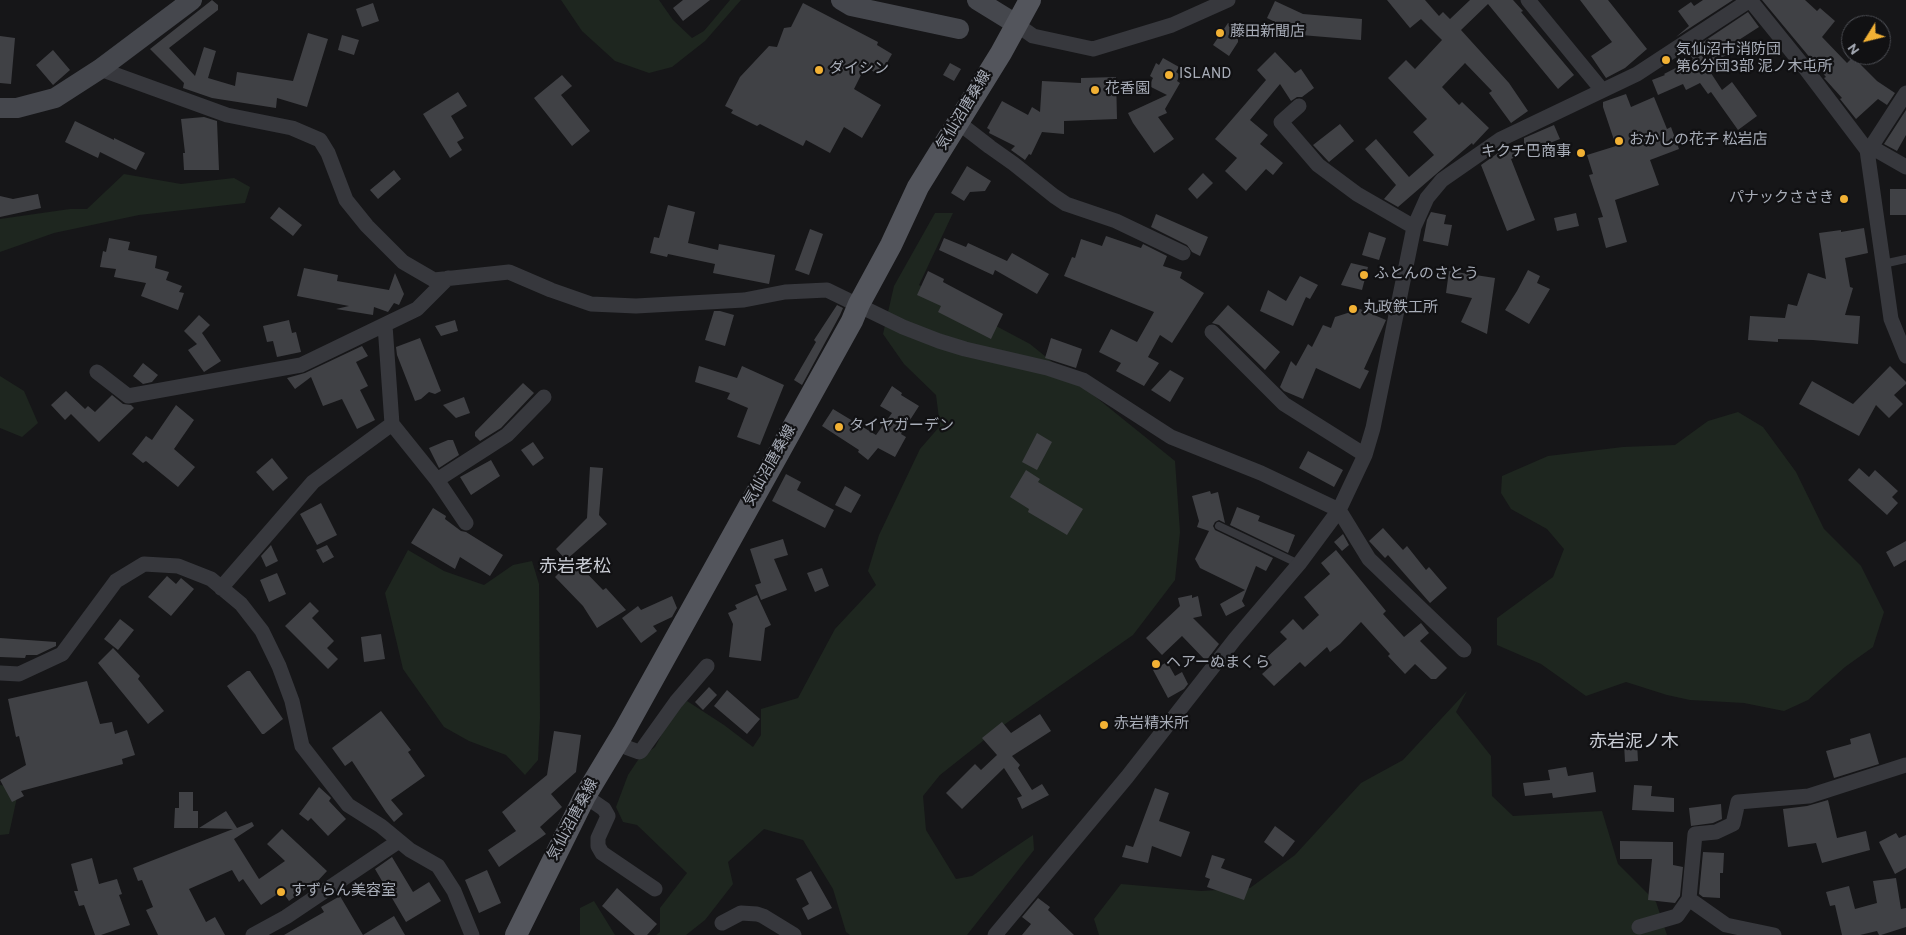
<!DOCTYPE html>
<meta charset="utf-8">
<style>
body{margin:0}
#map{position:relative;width:1906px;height:935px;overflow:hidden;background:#161618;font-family:Overpass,sans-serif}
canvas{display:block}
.north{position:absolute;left:1841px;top:15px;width:50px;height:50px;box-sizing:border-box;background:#111113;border:1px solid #4d4f55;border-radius:50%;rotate:234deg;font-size:14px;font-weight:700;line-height:20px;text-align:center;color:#a8adb8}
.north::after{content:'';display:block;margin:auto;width:18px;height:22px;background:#f2b134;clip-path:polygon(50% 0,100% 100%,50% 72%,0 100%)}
</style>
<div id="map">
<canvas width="1906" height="935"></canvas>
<div class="north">N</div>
</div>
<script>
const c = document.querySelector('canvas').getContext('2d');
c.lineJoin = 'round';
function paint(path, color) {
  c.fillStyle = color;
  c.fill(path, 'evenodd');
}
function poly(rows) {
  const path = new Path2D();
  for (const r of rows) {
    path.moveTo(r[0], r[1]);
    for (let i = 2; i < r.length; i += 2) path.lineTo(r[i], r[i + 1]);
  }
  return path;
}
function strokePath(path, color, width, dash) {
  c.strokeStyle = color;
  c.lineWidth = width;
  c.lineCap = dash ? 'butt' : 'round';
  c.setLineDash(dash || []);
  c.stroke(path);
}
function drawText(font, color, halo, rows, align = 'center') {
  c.font = font + ' Overpass,"Noto Sans JP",sans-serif';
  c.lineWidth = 4.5;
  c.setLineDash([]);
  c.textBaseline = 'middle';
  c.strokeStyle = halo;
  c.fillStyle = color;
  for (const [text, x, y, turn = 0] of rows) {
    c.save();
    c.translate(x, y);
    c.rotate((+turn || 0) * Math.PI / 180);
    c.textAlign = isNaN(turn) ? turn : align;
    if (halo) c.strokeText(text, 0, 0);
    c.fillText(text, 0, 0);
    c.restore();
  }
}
paint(poly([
 [561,0,659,0,673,20,692,38,704,31,730,0,741,0,705,41,672,67,649,73,615,61,582,31],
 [124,174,181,184,234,178,250,187,245,203,139,215,54,233,0,252,0,219,70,209,87,209],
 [935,213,953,213,919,285,1030,344,1175,461,1180,532,1175,580,1133,635,998,729,940,775,923,796,926,830,956,879,972,876,1033,835,1034,850,967,935,850,935,846,932,833,889,803,840,764,829,728,862,733,884,705,920,686,935,656,935,660,932,660,908,687,873,637,825,623,822,616,807,628,775,638,760,655,747,671,717,687,701,724,725,753,747,761,735,761,709,798,698,835,629,876,585,868,571,879,535,920,449,940,426,936,395,904,364,883,334,894,286],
 [0,376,24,391,38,423,22,437,0,428],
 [1738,412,1763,427,1796,472,1824,529,1861,566,1884,612,1873,647,1845,667,1808,700,1784,711,1744,703,1690,700,1667,695,1626,682,1586,696,1541,664,1497,645,1497,618,1553,577,1564,549,1547,529,1511,509,1501,493,1502,476,1548,456,1623,447,1675,445,1708,421],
 [408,550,444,571,484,585,513,565,532,561,539,584,540,718,538,760,525,775,506,755,469,741,444,727,403,669,385,593],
 [1467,691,1456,712,1491,756,1492,796,1513,816,1602,811,1618,864,1656,902,1667,935,1099,935,1094,919,1121,884,1201,891,1250,888,1295,855,1361,783,1403,760],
 [0,785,19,788,9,834,0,835],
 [594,901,615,935,580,935,580,908]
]), '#1e261f');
paint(poly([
 [212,0,218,5,218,10,169,48,195,76,204,47,216,51,208,78,235,86,237,72,293,81,308,33,328,39,307,107,277,98,276,108,212,98,183,88,184,83,150,49],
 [683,0,710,0,683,21,673,8],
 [1387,0,1425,0,1439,16,1443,12,1450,19,1470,0,1513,0,1523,11,1521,12,1574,75,1558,89,1488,4,1461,30,1509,83,1528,111,1511,123,1489,93,1492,91,1465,63,1442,87,1459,105,1462,102,1489,128,1473,145,1472,143,1398,207,1384,199,1396,185,1365,149,1376,139,1409,177,1434,155,1413,132,1427,119,1388,78,1406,60,1415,69,1442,40,1421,19,1410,28],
 [1580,0,1608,0,1647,49,1625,68,1606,78,1591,56,1612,42],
 [1703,0,1733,0,1676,37,1689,26,1678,11,1691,2,1694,6],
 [1762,0,1805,0,1817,11,1820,8,1835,21,1822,37,1847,63,1853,57,1877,81,1895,93,1887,105,1878,99,1856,119,1840,99,1842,98,1824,78,1826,77],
 [1275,1,1303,14,1362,19,1361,40,1301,35,1267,18],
 [373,3,379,21,362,27,356,9],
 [803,3,878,42,877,45,892,54,880,75,865,67,854,89,881,105,862,138,844,127,830,153,806,140,803,146,760,124,757,126,731,113,733,110,725,106,740,77,769,46,777,47,784,28,791,27],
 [1748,12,1759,27,1731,45,1734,50,1707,67,1722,90,1732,82,1757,116,1738,130,1711,92,1708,94,1700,83,1686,90,1683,84,1658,95,1652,80,1665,75,1664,74,1693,59,1688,52],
 [1228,23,1238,30,1238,42,1229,56,1213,45],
 [342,35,359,40,354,55,338,50],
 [0,36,15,38,11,84,0,83],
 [53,50,70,70,53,85,36,65],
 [1275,52,1295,73,1301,69,1314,88,1302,97,1297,97,1291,101,1280,84,1250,120,1268,135,1260,144,1283,163,1273,175,1266,169,1246,191,1225,171,1237,158,1215,139,1266,80,1257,70],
 [1163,58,1179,67,1176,72,1180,75,1177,81,1180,83,1165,109,1167,113,1158,117,1174,139,1154,153,1133,123,1128,113,1167,95,1149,86,1153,78,1150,76,1156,63,1159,65],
 [950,63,961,69,954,81,943,75],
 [562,75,572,86,561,95,590,131,572,146,534,98],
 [1116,77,1117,119,1064,121,1064,134,1042,132,1031,155,1029,154,1025,160,1011,150,1015,146,989,133,990,130,987,128,1002,101,1028,115,1032,107,1040,112,1042,81,1081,83,1081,78],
 [458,92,467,106,451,116,464,138,457,142,462,150,450,158,423,114],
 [1626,94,1631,107,1654,97,1667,129,1671,127,1679,149,1650,160,1659,185,1615,200,1627,242,1606,248,1598,218,1603,217,1589,175,1593,174,1587,155,1616,146,1603,107,1603,102],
 [1906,110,1906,135,1897,151,1884,144],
 [204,117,217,121,219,170,184,170,183,153,185,153,181,119],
 [75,121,114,140,114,138,145,153,136,170,100,152,98,158,65,142],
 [1340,124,1354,141,1329,162,1313,145],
 [1554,125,1560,139,1530,151,1524,143,1524,138],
 [1508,146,1518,156,1511,159,1535,220,1507,231,1481,165],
 [967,166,991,181,985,191,970,192,964,201,951,193],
 [394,170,401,179,378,199,370,190],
 [1203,173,1213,183,1197,199,1188,189],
 [1890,189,1906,189,1906,215,1890,215],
 [38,194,41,208,0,217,0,196,13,199],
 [668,205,695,212,688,243,718,250,719,244,775,255,769,284,713,273,715,264,668,254,667,257,650,253,654,237,659,238],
 [279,207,302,225,293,236,270,218],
 [1431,212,1446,215,1444,224,1452,225,1448,246,1423,241,1427,220],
 [1576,213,1579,226,1557,231,1554,218],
 [1156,214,1208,237,1200,256,1192,252,1187,245,1151,227],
 [1864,228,1868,253,1845,258,1850,287,1853,288,1845,315,1860,316,1858,344,1813,340,1778,339,1778,342,1748,340,1750,316,1785,318,1788,304,1797,306,1808,273,1826,279,1819,233,1841,230,1841,232],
 [810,229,823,234,809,275,795,270],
 [1369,232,1386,238,1379,260,1362,255],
 [1106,236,1141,248,1143,244,1167,256,1163,266,1182,272,1180,278,1204,293,1172,343,1160,335,1148,357,1159,363,1144,386,1116,371,1121,363,1099,352,1111,329,1137,342,1154,312,1064,276,1072,257,1075,258,1081,239,1102,246],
 [109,238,130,242,128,250,157,256,155,268,169,272,166,280,182,286,179,292,184,293,178,310,141,296,146,283,114,277,116,269,100,267,103,251,106,252],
 [944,238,966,247,968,243,1007,261,1012,253,1049,274,1037,294,995,270,993,275,939,250],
 [1351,263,1368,267,1362,290,1341,285],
 [304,268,338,275,337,281,389,290,395,273,404,294,399,305,394,303,388,312,374,307,373,315,336,309,349,306,297,296],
 [1528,270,1540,276,1537,283,1550,289,1529,324,1505,310,1517,291],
 [928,271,944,279,943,282,1003,314,991,339,938,312,941,306,917,295],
 [1449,271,1495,278,1487,334,1461,322,1472,298,1446,293],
 [1300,276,1318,285,1310,299,1306,297,1293,326,1260,311,1268,290,1286,301],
 [837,305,843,308,840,315,802,385,794,380,816,342,814,340],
 [1228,305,1280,352,1265,370,1219,325,1212,323],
 [1360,309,1386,320,1364,369,1369,371,1360,389,1316,368,1303,399,1284,391,1280,387,1291,361,1296,366,1308,344,1312,347,1323,325,1331,328,1335,317],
 [714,311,720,311,734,315,725,346,705,340],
 [199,315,210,325,202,333,221,361,204,372,188,350,197,344,184,331],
 [289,320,292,333,296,332,301,352,277,357,273,341,267,342,263,326],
 [455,320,458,331,441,336,435,326],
 [420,338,441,391,435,394,429,392,421,399,415,401,397,355,396,347],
 [1051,338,1082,349,1076,368,1045,358],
 [362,346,368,356,356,362,368,386,360,390,375,420,357,429,342,399,323,406,311,377,295,389,287,378,305,373],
 [143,363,158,375,152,382,143,384,133,376],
 [699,366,737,378,742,366,784,385,760,445,737,437,748,408,727,399,730,393,695,382],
 [1890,366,1906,382,1906,384,1894,395,1903,404,1889,418,1876,405,1859,436,1799,404,1812,381,1853,404],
 [1170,370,1184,378,1170,402,1151,390],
 [523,383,534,393,501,428,480,441,475,436,475,432],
 [892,386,902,393,901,395,919,406,901,434,906,437,895,457,878,448,868,460,858,452,859,450,822,426,833,409,876,435,892,413,880,406],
 [66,391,85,409,88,406,95,412,112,395,123,404,131,405,134,408,99,442,71,414,65,420,51,405],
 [464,397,470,413,456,418,443,405],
 [176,405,194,420,174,449,195,467,178,487,146,461,143,463,132,454,146,436,152,440],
 [1037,433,1052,442,1037,470,1022,462],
 [448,440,453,440,459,455,439,468,429,448],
 [533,442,544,458,533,466,521,450],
 [1308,451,1343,470,1334,487,1299,468],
 [272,458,288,478,273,491,256,472],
 [491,460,500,476,471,495,460,477],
 [590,467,603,468,599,515,607,524,566,560,556,549,587,518],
 [1859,468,1869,477,1875,470,1898,491,1892,497,1898,503,1887,515,1848,480],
 [1026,470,1040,479,1038,482,1083,509,1067,535,1028,512,1029,509,1010,497],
 [786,474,801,482,797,490,834,510,825,528,772,501],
 [845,486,861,495,851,513,835,505],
 [1210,491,1211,494,1218,492,1225,523,1219,520,1215,522,1213,526,1215,530,1273,558,1266,571,1256,566,1242,601,1245,606,1226,616,1220,604,1245,590,1200,568,1195,559,1209,531,1197,527,1199,521,1192,496],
 [321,503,337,535,317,545,300,514],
 [1237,507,1260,516,1258,521,1295,535,1288,553,1230,525],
 [433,508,446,516,445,519,461,531,466,532,503,555,490,576,460,557,455,569,411,543],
 [1383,528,1403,550,1407,546,1426,570,1429,567,1447,588,1430,603,1388,555,1385,558,1369,541],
 [1343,534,1349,545,1342,551,1334,542],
 [783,539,788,555,774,559,787,590,761,600,755,585,761,583,750,549],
 [1906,541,1906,560,1894,567,1886,552],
 [271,545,278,561,266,567,261,556],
 [327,545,334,557,323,563,316,550],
 [1336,550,1386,611,1383,614,1404,637,1421,623,1429,633,1420,641,1447,668,1436,679,1431,679,1415,664,1405,674,1388,656,1390,654,1361,622,1340,644,1330,652,1327,647,1305,667,1300,662,1274,686,1262,674,1272,665,1266,658,1287,639,1280,632,1293,619,1303,630,1319,615,1304,597,1330,574,1321,563],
 [573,559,603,590,606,588,626,610,597,628,583,606,555,577],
 [822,568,829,586,815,592,807,573],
 [277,573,286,594,269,602,260,580],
 [167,576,176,584,181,578,194,589,171,616,148,597],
 [757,595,771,625,765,628,761,661,729,657,733,624,728,613,737,609,735,605],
 [1192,595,1192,598,1198,596,1202,616,1193,618,1219,644,1206,661,1182,636,1162,655,1146,638,1180,606,1178,598],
 [672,596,677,608,672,617,653,626,657,631,641,643,622,618,638,606,641,610],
 [310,602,319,611,312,618,334,641,327,648,338,659,328,669,285,626],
 [120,619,134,630,118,650,104,639],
 [381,634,385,659,364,662,361,637],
 [0,638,56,642,56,646,37,655,26,655,25,658,0,657],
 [113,648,140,676,138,679,164,711,148,724,98,663],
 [1167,662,1175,676,1182,672,1188,684,1184,689,1168,698,1153,670],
 [247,671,250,671,283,719,264,734,262,734,227,686],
 [87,681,100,724,112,722,115,734,127,730,135,755,122,759,123,764,21,791,24,796,12,802,0,780,26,765,19,736,16,737,8,699],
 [709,687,717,695,703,710,695,702],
 [727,690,760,719,747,734,714,706],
 [381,711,411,750,408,752,425,776,391,800,403,814,394,822,386,812,352,761,345,766,332,748],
 [1040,714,1051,731,1012,756,1020,765,1018,768,1032,790,1042,784,1049,795,1022,809,1017,798,1022,796,1004,768,962,809,946,793,975,764,981,770,997,755,982,738,1002,722,1011,733],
 [554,731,581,735,576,772,551,794,562,807,540,827,546,834,499,867,488,850,516,831,502,812,547,775],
 [1870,733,1879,764,1834,778,1826,751,1851,744,1850,739],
 [1624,743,1637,743,1638,761,1625,762],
 [1566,767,1568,776,1593,772,1596,792,1553,798,1552,793,1525,796,1523,783,1550,780,1548,770],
 [1634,785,1652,786,1651,796,1674,798,1674,812,1632,810],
 [319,787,329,796,331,798,329,801,346,819,328,836,311,818,308,821,299,814],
 [1155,788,1169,793,1159,821,1190,832,1181,857,1152,846,1148,863,1122,857,1126,845,1133,847],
 [179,792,193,792,193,811,198,811,198,828,174,828,175,808,179,808],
 [1828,800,1837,838,1866,831,1870,850,1822,863,1816,843,1788,847,1783,809,1807,806],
 [1721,804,1722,819,1713,823,1691,826,1689,808],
 [226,811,237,828,252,822,254,826,234,839,259,879,285,861,267,844,282,829,327,871,313,886,311,885,289,901,282,891,261,905,243,879,239,882,232,870,189,889,206,922,215,917,225,935,158,935,146,910,153,907,142,880,138,881,133,868,233,829,199,828],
 [1275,826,1295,841,1283,857,1264,842],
 [1896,833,1899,838,1906,835,1906,868,1895,874,1879,842],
 [1620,841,1673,842,1673,865,1683,867,1680,896,1675,903,1648,900,1652,859,1620,859],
 [1703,852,1724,853,1723,873,1720,873,1720,898,1703,897,1699,894],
 [1212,855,1225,859,1221,868,1252,879,1244,900,1207,887,1210,879,1205,877],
 [392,857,413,892,429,882,441,901,406,922,375,869],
 [92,858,99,884,117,879,122,894,119,895,130,925,101,935,95,935,84,905,79,906,74,891,78,891,71,864],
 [487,870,501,903,479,913,465,880],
 [811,871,832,908,808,920,802,908,809,904,796,879],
 [1896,878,1901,909,1906,908,1906,927,1881,935,1879,935,1877,931,1860,935,1842,935,1835,905,1830,906,1826,892,1849,886,1855,909,1877,903,1873,881],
 [617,888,657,924,647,935,635,935,602,906],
 [340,896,363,935,284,935,324,912,321,907],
 [1038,898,1050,907,1048,910,1074,935,1022,935,1031,924,1022,917],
 [394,916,405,935,363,935]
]), '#404145');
strokePath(poly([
 [1883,264,1906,259],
 [1219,526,1299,564]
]), '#37383d', 8);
strokePath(poly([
 [1528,0,1602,90],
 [1750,0,1805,68,1867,150,1891,319,1906,356],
 [1016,24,1033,36,1093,49,1172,25,1228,0],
 [100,69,227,115,292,128,320,140,328,153,346,200,367,226,403,262,434,280,509,272,551,290,591,304,636,306,744,300,785,292,827,290,903,327,939,341,965,349,1047,368,1083,380,1171,437,1261,473,1339,510,1369,559,1464,650],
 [1299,106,1281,122,1318,165,1357,194,1414,227],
 [959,123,990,147,1014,164,1054,196,1066,204,1116,221,1183,253],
 [1871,147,1906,93],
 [1867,150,1871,147,1906,167],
 [385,325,392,424,437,480,466,523],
 [1212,332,1284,404,1365,455],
 [97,372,128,396,301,365,417,309,448,278],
 [437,480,507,435,544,397],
 [221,588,313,482,392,424],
 [0,673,19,674,62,654,116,581,144,564,178,566,211,579,241,604,262,631,279,666,292,701,302,746,348,805,381,826,410,850,438,866,454,891,472,935],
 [618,742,628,748,639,752,641,751,676,702,707,666],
 [585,796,604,809,608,816,598,838,598,846,602,853,655,889],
 [1689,899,1695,834,1716,832,1733,824,1738,802,1809,796,1906,765],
 [722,923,741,913,757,914,763,916,794,935],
 [1639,927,1677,916,1689,899,1726,925,1774,935],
 [253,935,286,917,399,841],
 [995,935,1127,777,1235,639,1299,564,1339,510,1365,455,1373,428,1414,227,1427,198,1442,180,1501,139,1637,74,1750,0]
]), '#37383d', 15);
strokePath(poly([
 [841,0,851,6,959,29],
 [977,0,1016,24],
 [0,108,17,108,55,98,100,69,192,0]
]), '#45474d', 20);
strokePath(poly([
 [516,935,585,796,623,733,852,321,859,304,891,245,918,187,1001,53,1030,0]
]), '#53555c', 22);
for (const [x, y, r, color] of [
 [1220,33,5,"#f2b134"],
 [1666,60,5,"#f2b134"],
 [819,70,5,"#f2b134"],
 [1169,75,5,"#f2b134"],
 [1095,90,5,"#f2b134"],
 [1619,141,5,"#f2b134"],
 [1581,153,5,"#f2b134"],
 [1844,199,5,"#f2b134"],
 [1364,275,5,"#f2b134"],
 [1353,309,5,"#f2b134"],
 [839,427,5,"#f2b134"],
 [1156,664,5,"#f2b134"],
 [1104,725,5,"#f2b134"],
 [281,892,5,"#f2b134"]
]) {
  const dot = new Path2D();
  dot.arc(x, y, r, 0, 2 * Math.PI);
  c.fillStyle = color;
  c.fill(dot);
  strokePath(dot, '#111113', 2);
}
drawText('15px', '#a8adb8', '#111113', [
 ["藤田新聞店",1230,33],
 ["気仙沼市消防団",1676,51],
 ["第6分団3部 泥ノ木屯所",1676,68],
 ["ダイシン",829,70],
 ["ISLAND",1179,75],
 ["花香園",1105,90],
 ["おかしの花子 松岩店",1629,141],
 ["キクチ巴商事",1571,153,"right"],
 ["パナックささき",1834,199,"right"],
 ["ふとんのさとう",1374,275],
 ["丸政鉄工所",1363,309],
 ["タイヤガーデン",849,427],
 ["ヘアーぬまくら",1166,664],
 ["赤岩精米所",1114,725],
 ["すずらん美容室",291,892]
], 'left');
drawText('15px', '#a8adb8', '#111113', [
 ["気仙沼唐桑線",965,111,-59],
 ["気仙沼唐桑線",771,466,-61],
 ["気仙沼唐桑線",574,820,-62]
]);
drawText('18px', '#c9ccd4', '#111113', [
 ["赤岩老松",575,568],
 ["赤岩泥ノ木",1634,743]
]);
</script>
